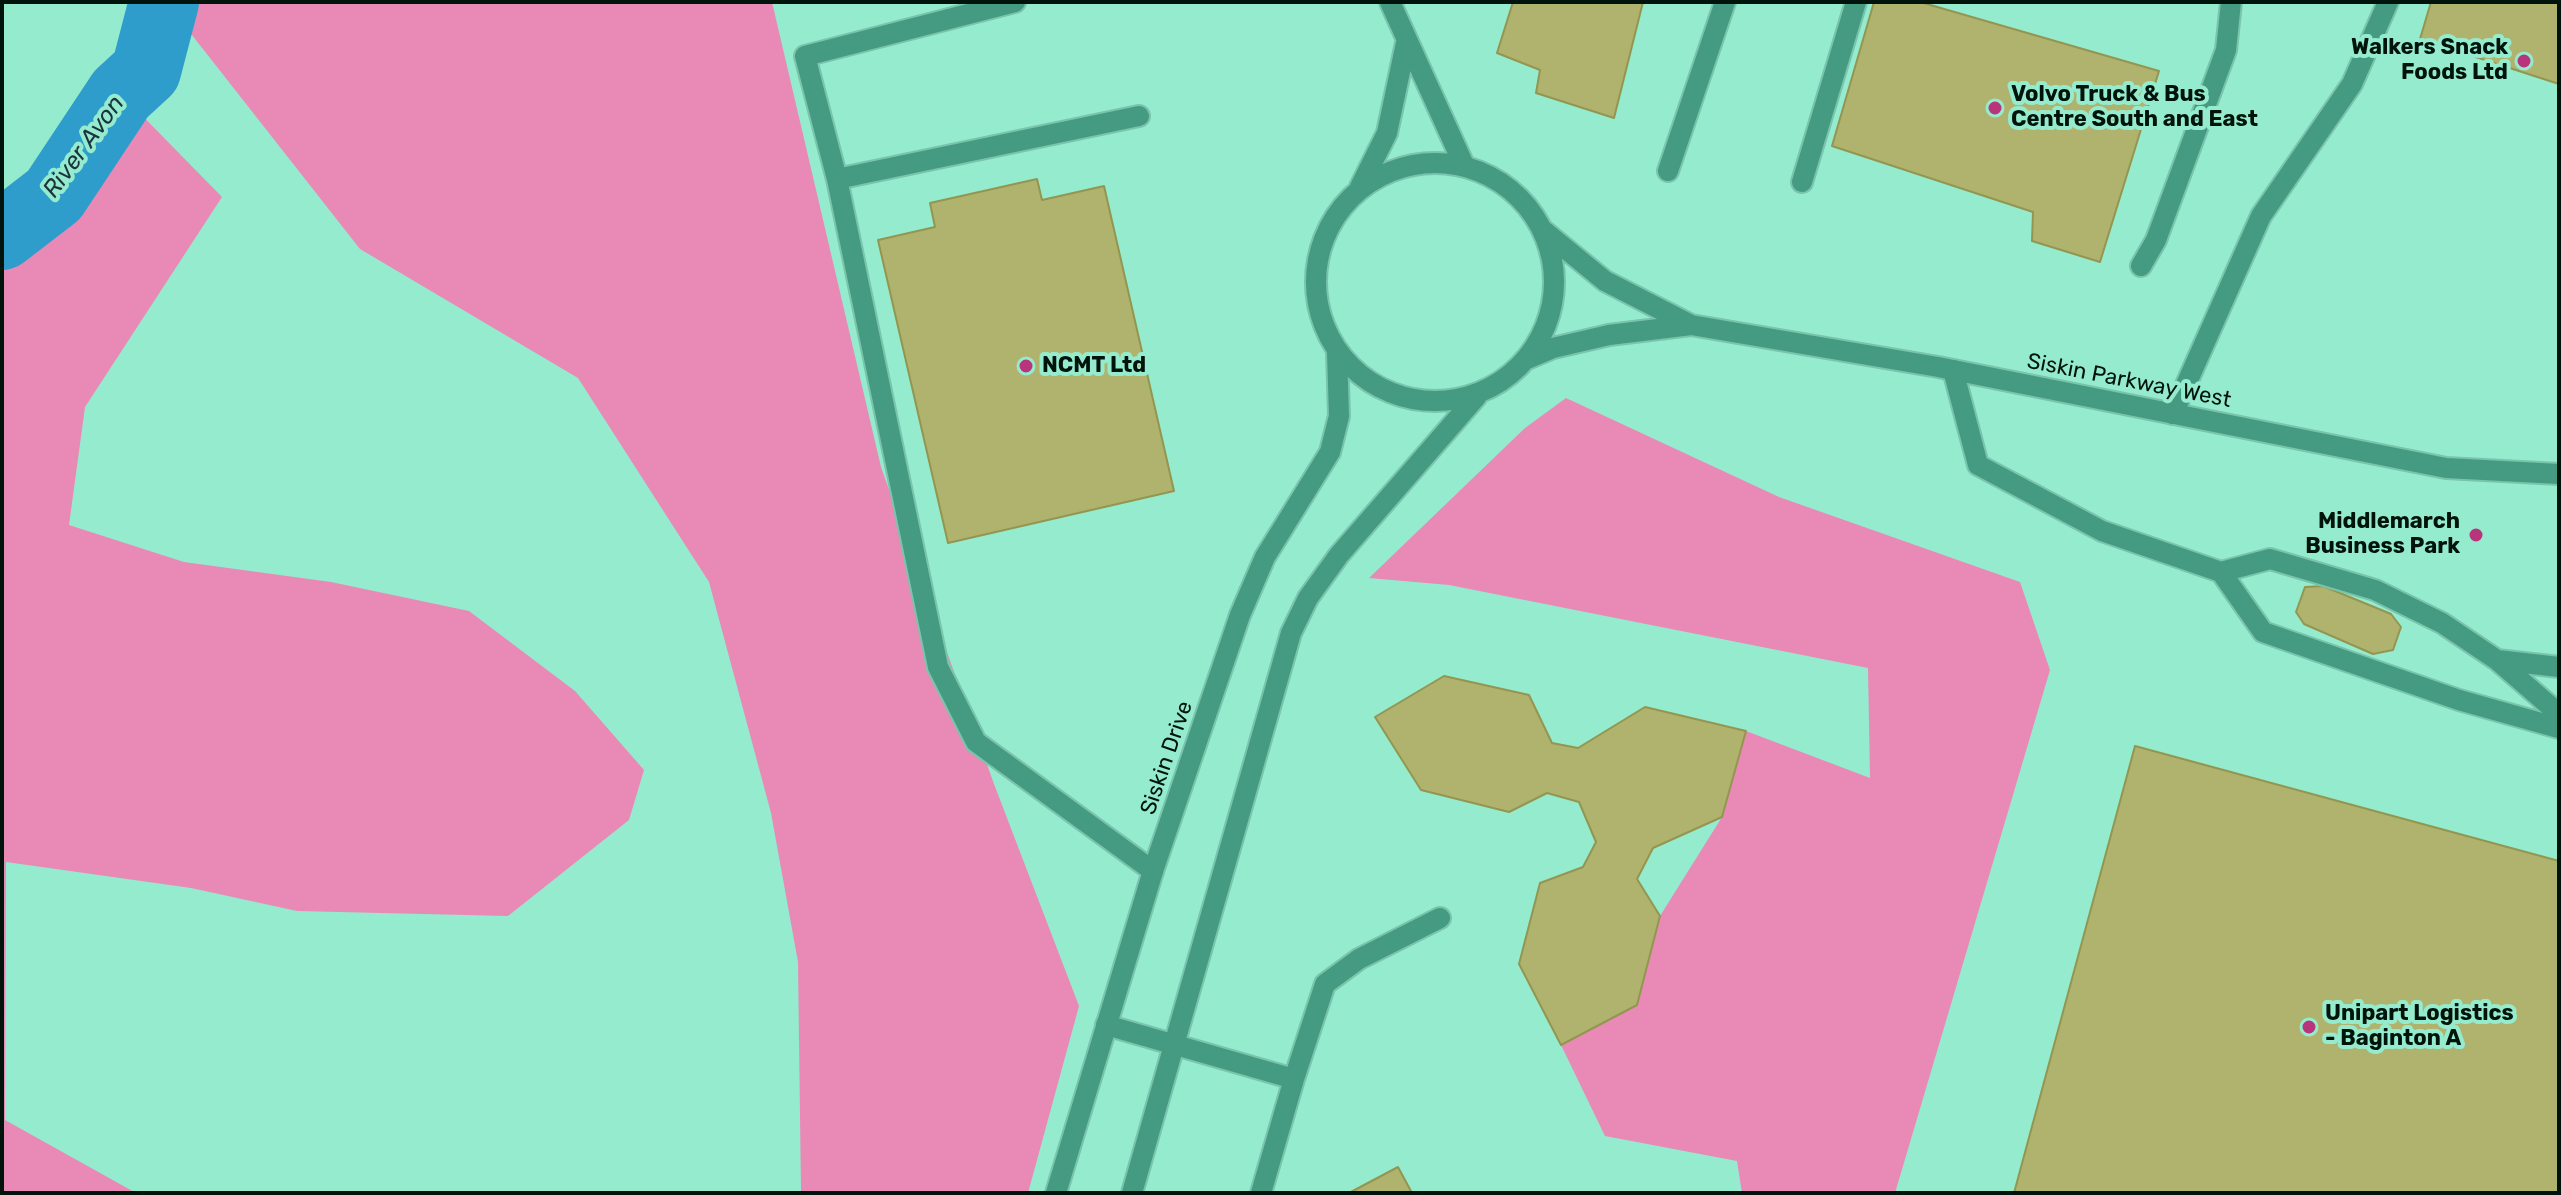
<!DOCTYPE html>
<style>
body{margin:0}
#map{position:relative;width:2561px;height:1195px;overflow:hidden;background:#95ebce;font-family:Rubik,sans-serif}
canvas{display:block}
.frame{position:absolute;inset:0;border:4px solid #00140c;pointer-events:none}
</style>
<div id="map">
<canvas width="2561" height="1195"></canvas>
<div class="frame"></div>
</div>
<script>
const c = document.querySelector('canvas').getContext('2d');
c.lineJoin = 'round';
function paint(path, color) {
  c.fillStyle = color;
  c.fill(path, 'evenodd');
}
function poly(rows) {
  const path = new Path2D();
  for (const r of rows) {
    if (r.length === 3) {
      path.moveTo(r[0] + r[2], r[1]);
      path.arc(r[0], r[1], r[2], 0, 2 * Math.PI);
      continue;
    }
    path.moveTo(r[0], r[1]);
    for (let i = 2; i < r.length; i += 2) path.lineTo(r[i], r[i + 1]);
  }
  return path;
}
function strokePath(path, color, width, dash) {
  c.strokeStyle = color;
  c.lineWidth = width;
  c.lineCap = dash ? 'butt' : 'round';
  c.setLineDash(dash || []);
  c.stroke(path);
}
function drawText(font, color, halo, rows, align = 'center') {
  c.font = font + ' Rubik,sans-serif';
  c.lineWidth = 8;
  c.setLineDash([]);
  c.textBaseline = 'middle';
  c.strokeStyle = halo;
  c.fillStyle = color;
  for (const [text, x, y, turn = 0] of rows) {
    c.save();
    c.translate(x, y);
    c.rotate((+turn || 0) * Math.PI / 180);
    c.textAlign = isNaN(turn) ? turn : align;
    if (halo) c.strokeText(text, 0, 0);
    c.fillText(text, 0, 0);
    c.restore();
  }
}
paint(poly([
 [166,2,772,2,881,467,994,784,1079,1006,1028,1193,801,1193,798,962,771,813,709,582,578,378,360,249],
 [121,94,222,197,85,407,69,525,184,562,331,582,469,611,575,691,644,770,629,820,508,916,297,911,191,888,6,862,5,1120,136,1193,2,1193,2,235,54,195],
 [1566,398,1779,497,2020,582,2050,670,1895,1193,1742,1193,1737,1161,1605,1136,1561,1045,1637,1005,1660,916,1722,817,1746,731,1870,778,1868,668,1449,585,1369,578,1525,428]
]), '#e98ab6');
strokePath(poly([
 [2,235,54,195,121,94,146,71,164,2]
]), '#2e9dcc', 70);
const building = poly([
 [1513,2,1643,2,1614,118,1536,93,1540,70,1497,53,1513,2],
 [1874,2,1920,2,2159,71,2100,262,2032,241,2033,212,1832,146,1874,2],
 [2431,2,2559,2,2559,84,2420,39,2431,2],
 [1037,179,1042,200,1104,186,1174,491,948,543,878,240,935,227,930,203,1037,179],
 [2323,586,2391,614,2401,627,2393,650,2373,654,2304,624,2296,612,2305,587,2323,586],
 [1444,676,1529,695,1552,743,1578,748,1645,707,1746,731,1722,817,1653,848,1637,879,1660,916,1637,1005,1561,1045,1519,964,1540,883,1583,867,1596,842,1579,802,1547,793,1509,812,1421,790,1375,717,1444,676],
 [2135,746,2559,861,2559,1193,2014,1193,2135,746],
 [1398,1167,1412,1193,1349,1193,1398,1167]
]);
paint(building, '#b0b36d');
strokePath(building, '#939650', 2);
const service = poly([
 [1139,116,837,179,938,667,976,742,1153,871],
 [1668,171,1725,2],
 [1802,182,1856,2],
 [838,183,805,56,1015,2],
 [2141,266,2156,240,2226,50,2231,2],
 [1953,370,1978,465,2102,531,2221,572,2270,559,2375,590,2442,623,2497,660,2559,714],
 [2173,414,2261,216,2352,84,2388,2],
 [2221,572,2263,632,2459,700,2559,728],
 [2497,660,2559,667],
 [1106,1025,1294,1079,1325,984,1359,959,1440,918],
 [1261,1193,1294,1079]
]);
const tertiary = poly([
 [1390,2,1463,163],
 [1435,282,119],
 [1360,187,1387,133,1406,43],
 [1544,231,1605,281,1691,325],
 [1527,359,1553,348,1609,335,1691,325,1938,367,2446,468,2559,474],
 [1056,1193,1153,871,1240,615,1265,557,1330,452,1339,416,1337,352],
 [1132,1193,1291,633,1308,598,1339,555,1477,396]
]);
strokePath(service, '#7ac4ab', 24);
strokePath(tertiary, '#7ac4ab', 24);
strokePath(service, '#449b82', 20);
strokePath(tertiary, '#449b82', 20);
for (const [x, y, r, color] of [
 [2524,61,8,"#b8357c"],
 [1995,108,8,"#b8357c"],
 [1026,366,8,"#b8357c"],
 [2476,535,8,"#b8357c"],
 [2309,1027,8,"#b8357c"]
]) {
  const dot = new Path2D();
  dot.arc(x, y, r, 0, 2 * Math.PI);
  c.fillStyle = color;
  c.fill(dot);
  strokePath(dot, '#95ebce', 3);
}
drawText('bold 22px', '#00140c', '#95ebce', [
 ["Walkers Snack",2508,48,"right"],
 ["Foods Ltd",2508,73,"right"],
 ["Volvo Truck & Bus",2011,95],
 ["Centre South and East",2011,120],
 ["NCMT Ltd",1042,366],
 ["Middlemarch",2460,522,"right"],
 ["Business Park",2460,547,"right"],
 ["Unipart Logistics",2325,1014],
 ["- Baginton A",2325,1039]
], 'left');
drawText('22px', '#00140c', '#95ebce', [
 ["Siskin Parkway West",2129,381,11],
 ["Siskin Drive",1167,758,-71]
]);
drawText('italic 24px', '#1c333e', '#95ebce', [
 ["River Avon",84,147,-54]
]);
</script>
